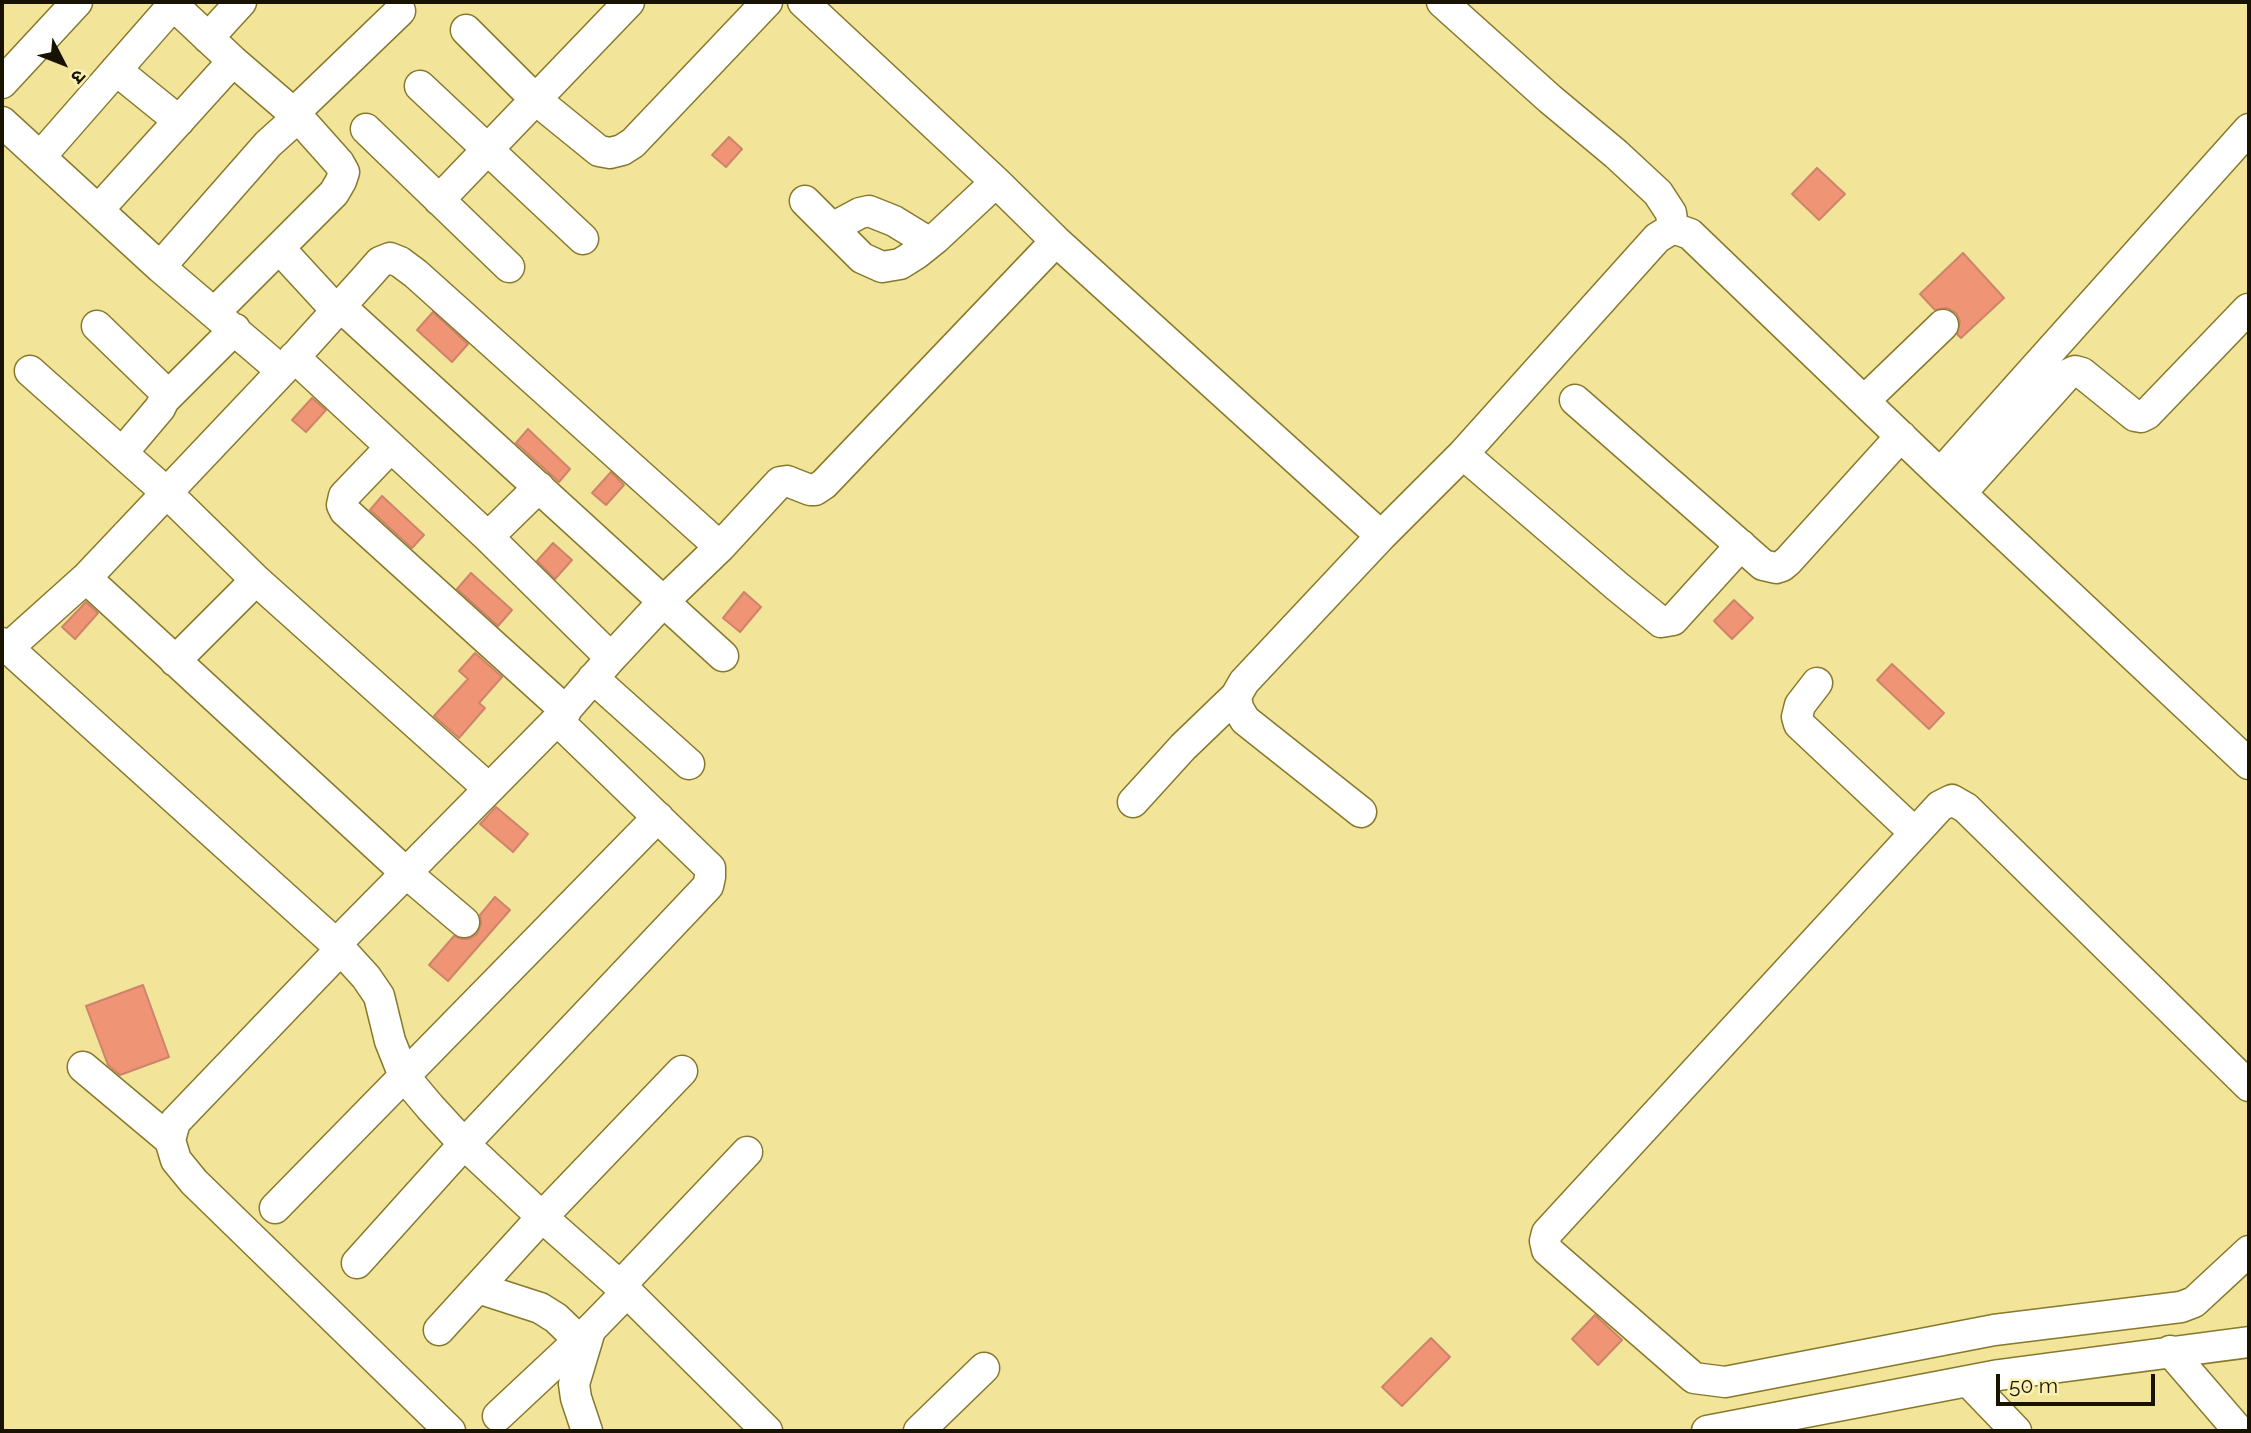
<!DOCTYPE html>
<meta charset="utf-8">
<style>
body{margin:0}
#map{position:relative;width:2251px;height:1433px;overflow:hidden;background:#f2e498;font-family:Raleway,"Noto Sans Devanagari",sans-serif}
canvas{display:block}
.frame{position:absolute;inset:0;border:4px solid #181300;pointer-events:none}
.north{position:absolute;left:28px;top:28px;width:70px;height:70px;-webkit-text-stroke:5px #fcf1b5;paint-order:stroke;rotate:132deg;font-size:19px;font-weight:700;line-height:28px;text-align:center;color:#181300}
.north::after{content:'';display:block;margin:auto;width:24px;height:32px;background:#181300;clip-path:polygon(50% 0,100% 100%,50% 72%,0 100%)}
.scale{position:absolute;left:1996px;top:1374px;width:159px;height:32px;box-sizing:border-box;border:4px solid #181300;border-top:0;padding-left:9px;font-size:21px;line-height:24px;white-space:nowrap;color:#181300;-webkit-text-stroke:5px #fcf1b5;paint-order:stroke}
</style>
<div id="map">
<canvas width="2251" height="1433"></canvas>
<div class="frame"></div>
<div class="north">उ</div>
<div class="scale">50 m</div>
</div>
<script>
const c = document.querySelector('canvas').getContext('2d');
c.lineJoin = 'round';
function paint(path, color) {
  c.fillStyle = color;
  c.fill(path, 'evenodd');
}
function poly(rows) {
  const path = new Path2D();
  for (const r of rows) {
    path.moveTo(r[0], r[1]);
    for (let i = 2; i < r.length; i += 2) path.lineTo(r[i], r[i + 1]);
  }
  return path;
}
function strokePath(path, color, width, dash) {
  c.strokeStyle = color;
  c.lineWidth = width;
  c.lineCap = dash ? 'butt' : 'round';
  c.setLineDash(dash || []);
  c.stroke(path);
}
const building = poly([
 [729,137,742,149,726,167,712,155,729,137],
 [1817,168,1845,194,1819,220,1792,194,1817,168],
 [1963,253,2004,298,1961,338,1957,334,1960,321,1956,313,1947,308,1935,310,1920,294,1963,253],
 [433,312,468,344,452,362,417,330,433,312],
 [312,398,326,410,306,432,292,420,312,398],
 [528,429,570,469,559,482,516,443,528,429],
 [611,472,624,485,606,505,592,493,611,472],
 [382,496,424,535,412,548,370,510,382,496],
 [553,543,572,560,555,579,537,561,553,543],
 [471,573,512,610,498,626,457,589,471,573],
 [744,592,761,607,740,632,723,618,744,592],
 [1734,600,1753,618,1732,639,1714,621,1734,600],
 [86,602,98,613,75,639,62,627,86,602],
 [475,653,502,677,479,703,485,708,459,738,434,716,468,679,459,671,475,653],
 [1892,664,1944,713,1929,729,1877,680,1892,664],
 [496,807,528,834,513,852,480,824,496,807],
 [495,897,510,910,448,981,429,965,454,936,462,939,469,939,477,934,481,924,480,915,495,897],
 [143,985,169,1057,120,1075,108,1065,86,1006,143,985],
 [1595,1315,1622,1340,1598,1365,1572,1339,1595,1315],
 [1431,1338,1450,1357,1402,1406,1382,1387,1431,1338]
]);
paint(building, '#f09476');
strokePath(building, '#cd846b', 2);
const minor = poly([
 [803,2,996,182,1056,241,1381,536],
 [1442,2,1550,99,1616,154,1658,193,1671,213,1673,228],
 [466,30,535,99,599,151,610,153,622,150,633,143,767,2],
 [208,38,241,2],
 [116,70,179,121],
 [2,83,77,2],
 [420,86,583,239],
 [294,113,400,11],
 [2,122,160,267,282,371],
 [366,129,509,267],
 [40,157,173,5],
 [439,200,629,2],
 [805,201,862,258,882,267,900,264,916,254,936,238,996,182],
 [99,209,233,61],
 [832,228,860,213,869,211,894,221,930,243],
 [279,248,337,311],
 [160,267,268,144,298,117,233,61,170,2],
 [341,307,723,656],
 [215,312,334,193,341,181,344,172,339,163,298,117],
 [97,326,163,390,164,400,160,408,122,453],
 [294,357,488,537,611,658],
 [30,371,167,493,256,580,488,788],
 [164,400,235,329],
 [1575,400,1763,565,1776,568,1782,566,1788,561,1901,436],
 [1864,401,1943,325],
 [391,447,344,496,342,505,345,511,566,711],
 [1463,454,1618,587,1661,622,1673,620,1741,545],
 [1940,474,2249,129],
 [1961,493,2067,375,2075,371,2082,373,2135,416,2141,417,2147,414,2248,309],
 [488,537,539,487],
 [86,578,405,872,464,922],
 [2,643,8,648,86,578,282,371,365,279,380,262,390,258,400,262,416,274,720,547],
 [8,648,336,944,366,977,379,996,390,1041,404,1076,430,1107,464,1144,542,1217,627,1292,767,1431],
 [175,661,256,580],
 [593,678,689,764],
 [1817,683,1800,705,1797,717,1799,724,1915,833],
 [1133,802,1183,747,1236,696],
 [1361,812,1245,720,1238,708,1236,696,1244,682,1381,536,1463,454,1657,238,1673,228,1690,234,1940,474,2249,764],
 [336,944,557,720,611,658,664,601,720,547,780,482,787,481,810,490,815,490,824,484,1056,241],
 [341,949,175,1122,170,1140,176,1160,194,1182,450,1431],
 [83,1067,170,1140],
 [2249,1086,1966,808,1952,800,1940,806,1547,1233,1545,1241,1547,1250,1694,1378,1725,1382,1994,1330,2181,1307,2194,1302,2249,1251],
 [275,1208,658,817],
 [357,1263,464,1144,708,886,710,877,710,868,557,720],
 [620,1286,747,1152],
 [478,1288,540,1308,556,1318,579,1340],
 [439,1330,542,1217,682,1071],
 [2170,1351,2239,1431],
 [1968,1381,2016,1431],
 [498,1416,590,1330,627,1292],
 [587,1431,576,1398,574,1384,589,1334],
 [919,1431,984,1368],
 [1707,1431,1999,1375,2249,1342]
]);
strokePath(minor, '#87792c', 33);
strokePath(minor, '#fff', 30);
</script>
